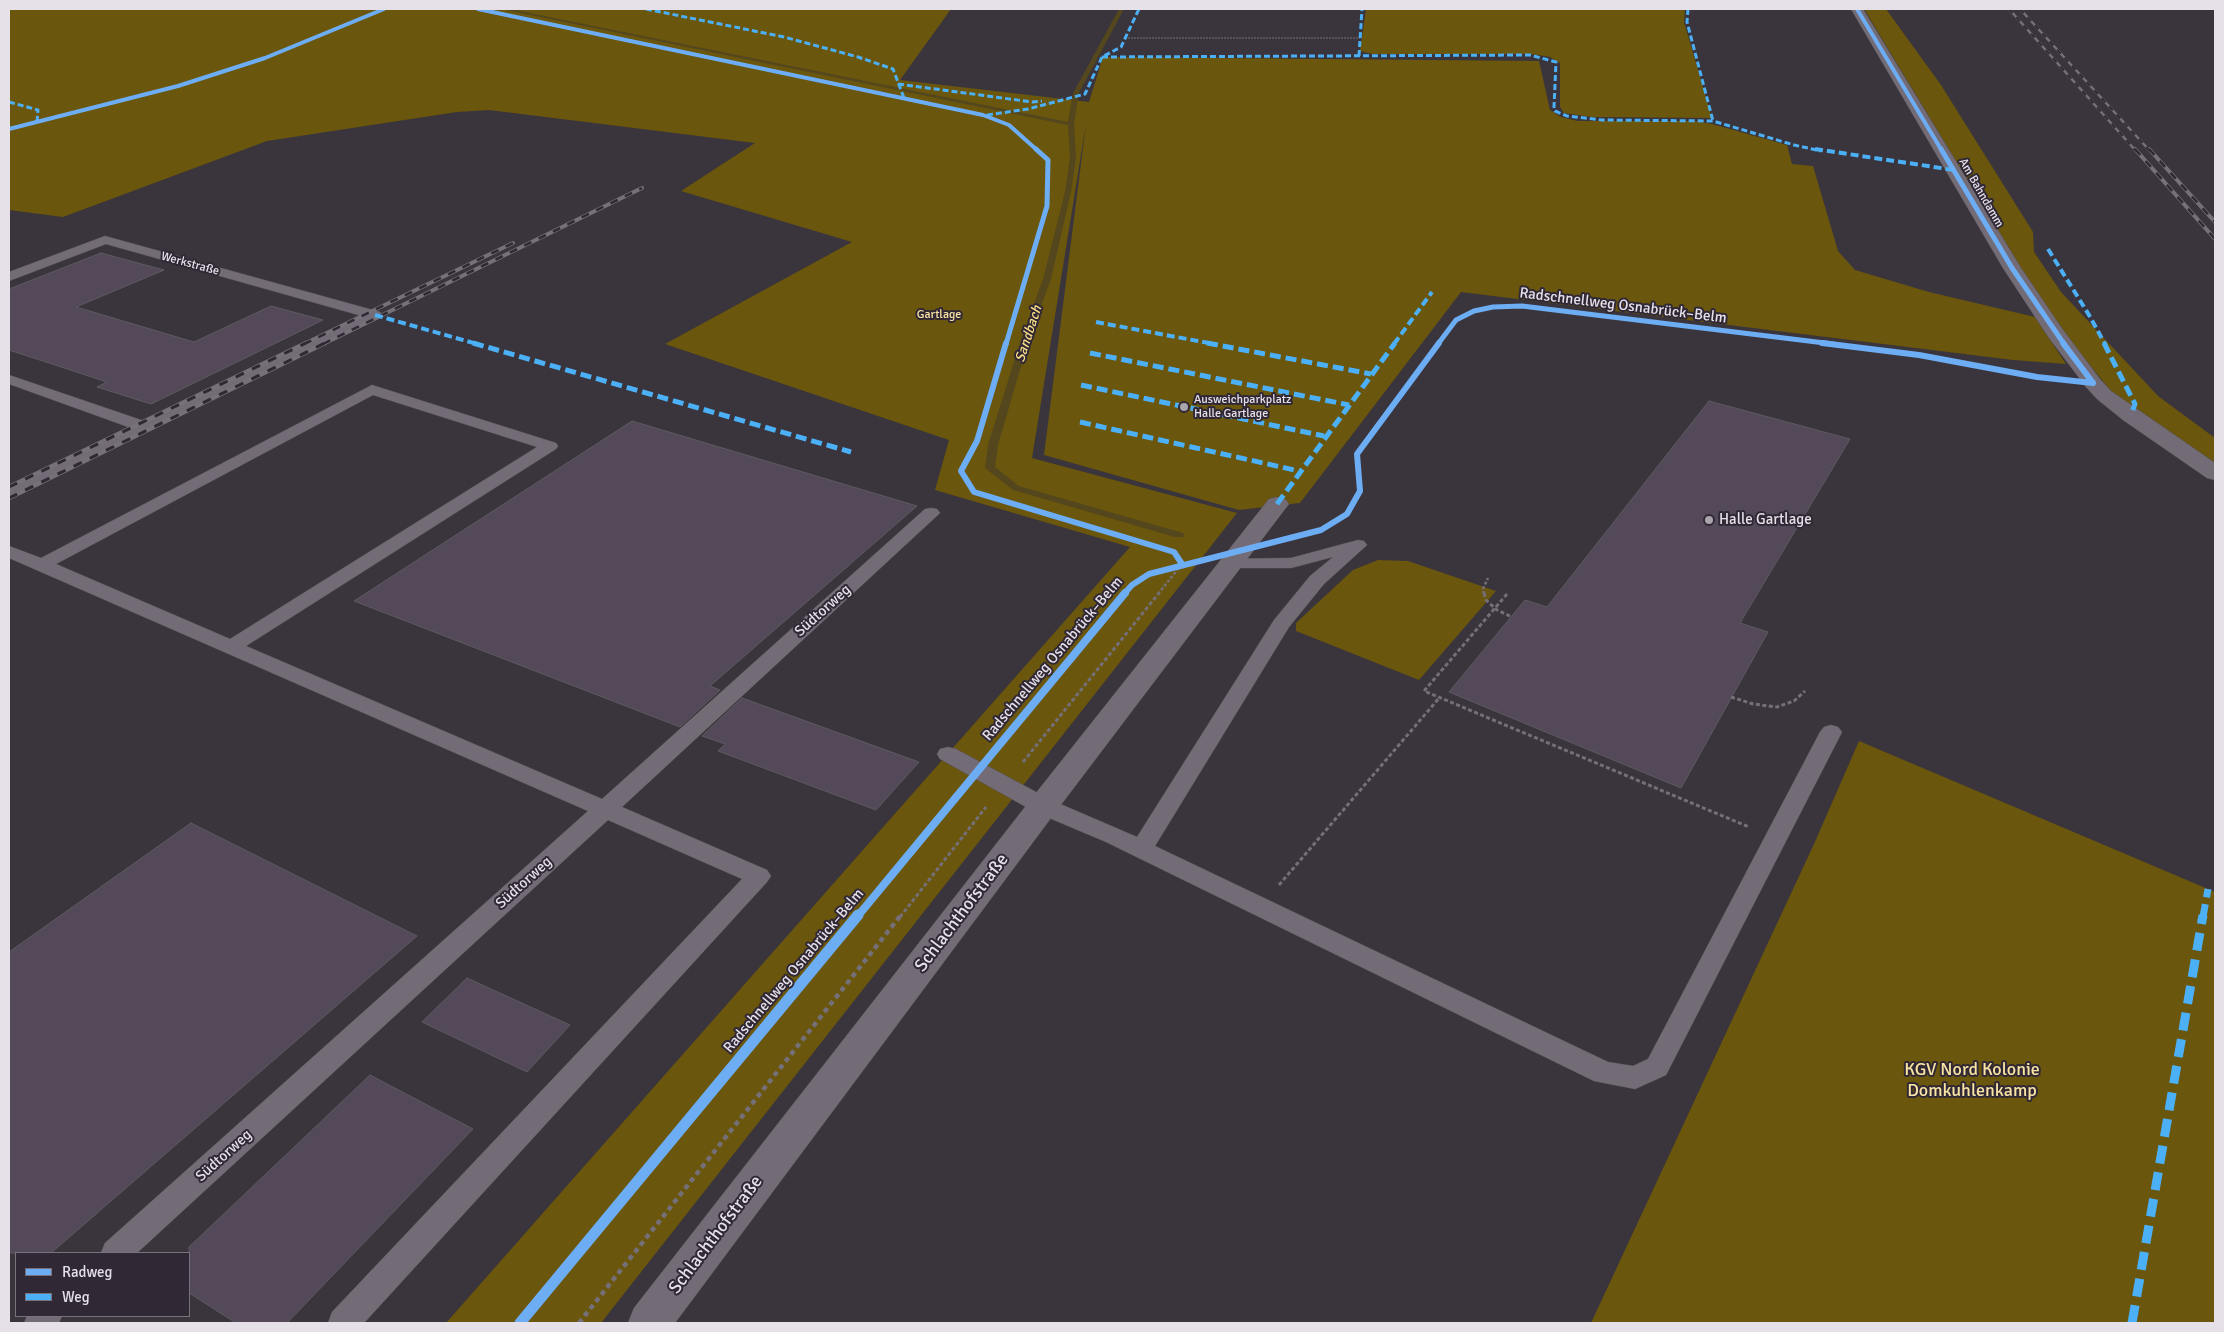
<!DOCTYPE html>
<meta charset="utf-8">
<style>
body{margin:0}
#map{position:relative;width:2224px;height:1332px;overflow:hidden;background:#3a353c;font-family:Signika,sans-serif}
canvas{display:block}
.frame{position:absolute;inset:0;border:10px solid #e6e0e9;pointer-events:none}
.legend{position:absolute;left:15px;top:1252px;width:175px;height:65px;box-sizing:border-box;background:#302835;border:1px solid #79727d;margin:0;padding:6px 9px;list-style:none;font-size:15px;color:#e6e0e9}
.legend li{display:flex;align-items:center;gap:10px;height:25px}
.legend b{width:25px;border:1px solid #79727d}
</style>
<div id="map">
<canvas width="2224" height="1332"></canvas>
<div class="frame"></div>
<ul class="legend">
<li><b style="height:6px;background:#6dadf4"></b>Radweg</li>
<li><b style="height:6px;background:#4cb0f7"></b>Weg</li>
</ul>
</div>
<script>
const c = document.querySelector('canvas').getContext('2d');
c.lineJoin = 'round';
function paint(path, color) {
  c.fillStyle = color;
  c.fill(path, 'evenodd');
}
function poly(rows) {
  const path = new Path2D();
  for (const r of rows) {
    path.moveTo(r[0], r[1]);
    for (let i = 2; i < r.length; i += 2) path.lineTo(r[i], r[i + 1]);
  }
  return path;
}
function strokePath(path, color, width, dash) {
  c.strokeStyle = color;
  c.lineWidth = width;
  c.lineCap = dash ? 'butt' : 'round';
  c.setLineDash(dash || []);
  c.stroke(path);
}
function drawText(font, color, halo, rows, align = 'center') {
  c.font = font + ' Signika,sans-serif';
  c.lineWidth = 4;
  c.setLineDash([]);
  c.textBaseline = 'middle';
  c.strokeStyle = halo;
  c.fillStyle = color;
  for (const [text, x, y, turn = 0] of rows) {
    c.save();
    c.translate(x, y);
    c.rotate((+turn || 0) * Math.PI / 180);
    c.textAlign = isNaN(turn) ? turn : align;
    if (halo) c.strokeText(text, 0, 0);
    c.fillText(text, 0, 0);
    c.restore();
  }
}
paint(poly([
 [9,9,951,9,900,80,1089,102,1103,57,1539,61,1550,110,1561,117,1578,121,1694,121,1712,124,1787,145,1792,164,1813,166,1838,251,1855,270,1929,292,2035,317,2066,364,2013,360,1461,292,1300,503,1239,510,1044,455,1086,124,1032,458,1237,513,601,1323,446,1323,1130,547,935,490,949,440,665,344,852,242,681,191,755,143,489,110,457,112,267,141,63,217,9,210],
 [1366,9,1685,9,1684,22,1712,118,1592,117,1564,113,1560,107,1560,63,1550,57,1531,54,1372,54,1360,51],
 [1864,9,1886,9,1941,85,2033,232,2034,252,2061,292,2158,396,2215,438,2215,466,2116,397,2065,335,2020,267],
 [1378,560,1408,561,1496,591,1419,680,1296,631,1296,623,1353,570],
 [1859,741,2215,892,2215,1323,1591,1323,1814,844]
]), '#6a560c');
paint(poly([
 [501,9,510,9,1068,122,1073,93,1119,9,1124,9,1079,93,1074,124,1076,158,1071,192,1051,279,1029,339,998,445,995,467,1019,486,1183,533,1184,535,1183,537,1175,537,1013,490,985,468,988,445,1021,339,1043,279,1065,192,1070,158,1068,125,501,9]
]), '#54471d');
const building = poly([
 [101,253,164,270,76,307,194,342,271,306,323,320,151,404,97,387,107,382,9,350,9,289,101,253],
 [1709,401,1850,439,1740,623,1768,632,1681,788,1449,692,1525,600,1547,607,1709,401],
 [632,421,917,506,710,686,720,690,680,727,354,601,632,421],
 [742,698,919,762,876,810,718,751,725,744,702,736,742,698],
 [191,823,417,936,51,1253,9,1253,9,952,191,823],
 [467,978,570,1025,527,1072,422,1022,467,978],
 [370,1075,473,1129,287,1323,236,1323,189,1293,189,1247,370,1075]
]);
paint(building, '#534958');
strokePath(building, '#5e5a60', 1);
const lane = poly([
 [105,236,380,312,382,315,380,318,9,498,9,487,131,428,9,384,9,375,144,421,362,316,106,244,9,281,9,272,105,236],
 [372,385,556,443,558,446,556,449,246,646,602,799,925,509,931,508,937,509,940,513,622,807,767,870,771,876,767,882,364,1323,328,1323,332,1312,742,879,608,820,137,1253,101,1253,105,1243,588,811,9,558,9,546,41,558,372,385],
 [373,395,537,447,230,639,56,564,373,395],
 [1358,540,1364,541,1367,545,1324,584,1289,627,1155,846,1608,1062,1633,1066,1648,1059,1820,732,1824,727,1831,725,1838,727,1842,732,1666,1075,1635,1089,1594,1081,1106,842,1035,812,940,759,937,754,940,749,948,747,956,749,1051,800,1137,837,1274,620,1310,576,1333,557,1291,568,1230,568,1224,567,1221,563,1224,559,1291,558,1358,540],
 [27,1316,62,1316,59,1323,24,1323,27,1316]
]);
const street = poly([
 [1851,9,1863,9,2021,268,2063,330,2100,379,2111,391,2215,463,2215,480,2207,478,2123,420,2097,399,2086,387,2049,338,2003,268,1851,9],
 [1277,497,1285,499,1289,504,1285,509,1054,814,675,1323,628,1323,634,1308,1032,798,1269,499,1277,497]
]);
strokePath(lane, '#555157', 1);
strokePath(street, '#555157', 1);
strokePath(poly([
 [1125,38,1360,38]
]), '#756f78', 1, [2, 1]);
strokePath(poly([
 [1158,594,1182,564]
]), '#756f78', 2.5, [3, 2]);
strokePath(poly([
 [1507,594,1424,691,1749,827],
 [1731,697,1753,704,1777,707,1794,701,1805,691],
 [1023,762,1159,593],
 [1279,885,1440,697],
 [900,917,986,807]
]), '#756f78', 3, [4, 2.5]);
strokePath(poly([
 [579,1323,901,915]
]), '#756f78', 4.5, [5, 4]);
paint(lane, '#736c76');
paint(street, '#736c76');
const railFar2 = poly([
 [2009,9,2136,151],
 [2020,9,2150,151]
]);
const railFar1 = poly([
 [2135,149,2215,239],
 [2149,149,2215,222],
 [304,344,513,243],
 [323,344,642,188]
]);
const rail = poly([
 [9,487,306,343],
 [9,498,325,343]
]);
strokePath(railFar2, '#767078', 2.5);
strokePath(railFar1, '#767078', 4);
strokePath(rail, '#767078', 4.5);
strokePath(railFar2, '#302835', 2, [5.5]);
strokePath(railFar1, '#302835', 2.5, [8]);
strokePath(rail, '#302835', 3, [9]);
strokePath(poly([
 [1484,594,1483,589,1488,578]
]), '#756f78', 2.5, [3, 2]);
strokePath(poly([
 [1484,593,1486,600,1497,610,1512,617]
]), '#756f78', 3, [4, 2.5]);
strokePath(poly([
 [646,9,784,37,858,57,893,69,904,98],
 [1688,9,1687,22,1713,121],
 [1359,56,1362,9],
 [1102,57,1530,55,1556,62,1554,107,1555,111,1567,116,1602,120,1713,121,1794,145,1821,151],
 [898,84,1032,102,1042,101],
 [9,102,38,110,37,122],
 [987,115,1028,109,1085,94,1102,57,1121,47,1139,9]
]), '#4cb0f7', 3, [6, 3]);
strokePath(poly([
 [1815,149,1954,170],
 [2048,249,2089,315,2105,344],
 [375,315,477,344],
 [1096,322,1214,344],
 [1394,344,1432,292]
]), '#4cb0f7', 4, [8, 4]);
strokePath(poly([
 [473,343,851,452],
 [1207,343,1371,374],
 [2104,343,2135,404,2131,415],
 [1090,353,1349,405],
 [1081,385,1324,436],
 [1080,422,1299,471],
 [1277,504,1395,343]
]), '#4cb0f7', 5, [11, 5]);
strokePath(poly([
 [2203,917,2208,889]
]), '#4cb0f7', 7, [13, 7]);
strokePath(poly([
 [2132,1323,2203,915]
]), '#4cb0f7', 9, [18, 9]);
strokePath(poly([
 [478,9,983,115,1009,125,1038,151],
 [1857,9,1942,151],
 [9,129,178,86,265,58,384,9]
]), '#6dadf4', 4);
strokePath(poly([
 [1941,149,2012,268,2064,344],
 [1006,344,1047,206,1048,160,1036,149],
 [1438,344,1456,320,1474,311,1493,307,1522,306,1833,344]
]), '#6dadf4', 5);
strokePath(poly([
 [1006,343,977,441,961,471,974,492,1174,552,1182,564],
 [1822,343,1919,355,2037,377,2093,383],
 [2063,343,2093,383],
 [1124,594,1132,585,1149,574,1321,530,1347,514,1360,491,1357,454,1439,343]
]), '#6dadf4', 6);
strokePath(poly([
 [857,917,1125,593]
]), '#6dadf4', 8);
strokePath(poly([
 [520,1323,858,915]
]), '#6dadf4', 11);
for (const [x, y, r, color] of [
 [1184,407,5,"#aaa4ac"],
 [1709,520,5,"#aaa4ac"]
]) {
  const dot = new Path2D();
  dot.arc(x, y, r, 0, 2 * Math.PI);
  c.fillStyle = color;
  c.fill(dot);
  strokePath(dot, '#302835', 2);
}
drawText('12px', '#e6e0e9', '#302835', [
 ["Am Bahndamm",1981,193,60],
 ["Werkstraße",190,264,15]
]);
drawText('12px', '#f9e4a4', '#302835', [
 ["Gartlage",939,315]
]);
drawText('12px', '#e6e0e9', '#302835', [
 ["Ausweichparkplatz",1194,400],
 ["Halle Gartlage",1194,414]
], 'left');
drawText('italic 14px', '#fbde86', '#302835', [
 ["Sandbach",1029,334,-72]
]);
drawText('15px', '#e6e0e9', '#302835', [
 ["Radschnellweg Osnabrück–Belm",1623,306,7],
 ["Südtorweg",823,611,-42],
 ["Radschnellweg Osnabrück–Belm",1053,659,-50],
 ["Südtorweg",524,883,-42],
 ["Radschnellweg Osnabrück–Belm",794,971,-50],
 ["Südtorweg",224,1156,-42]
]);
drawText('15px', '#e6e0e9', '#302835', [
 ["Halle Gartlage",1719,520]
], 'left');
drawText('18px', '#e6e0e9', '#302835', [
 ["Schlachthofstraße",962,913,-53],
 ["Schlachthofstraße",716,1235,-53]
]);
drawText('18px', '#f9e4a4', '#302835', [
 ["KGV Nord Kolonie",1972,1070],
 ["Domkuhlenkamp",1972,1091]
]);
</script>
